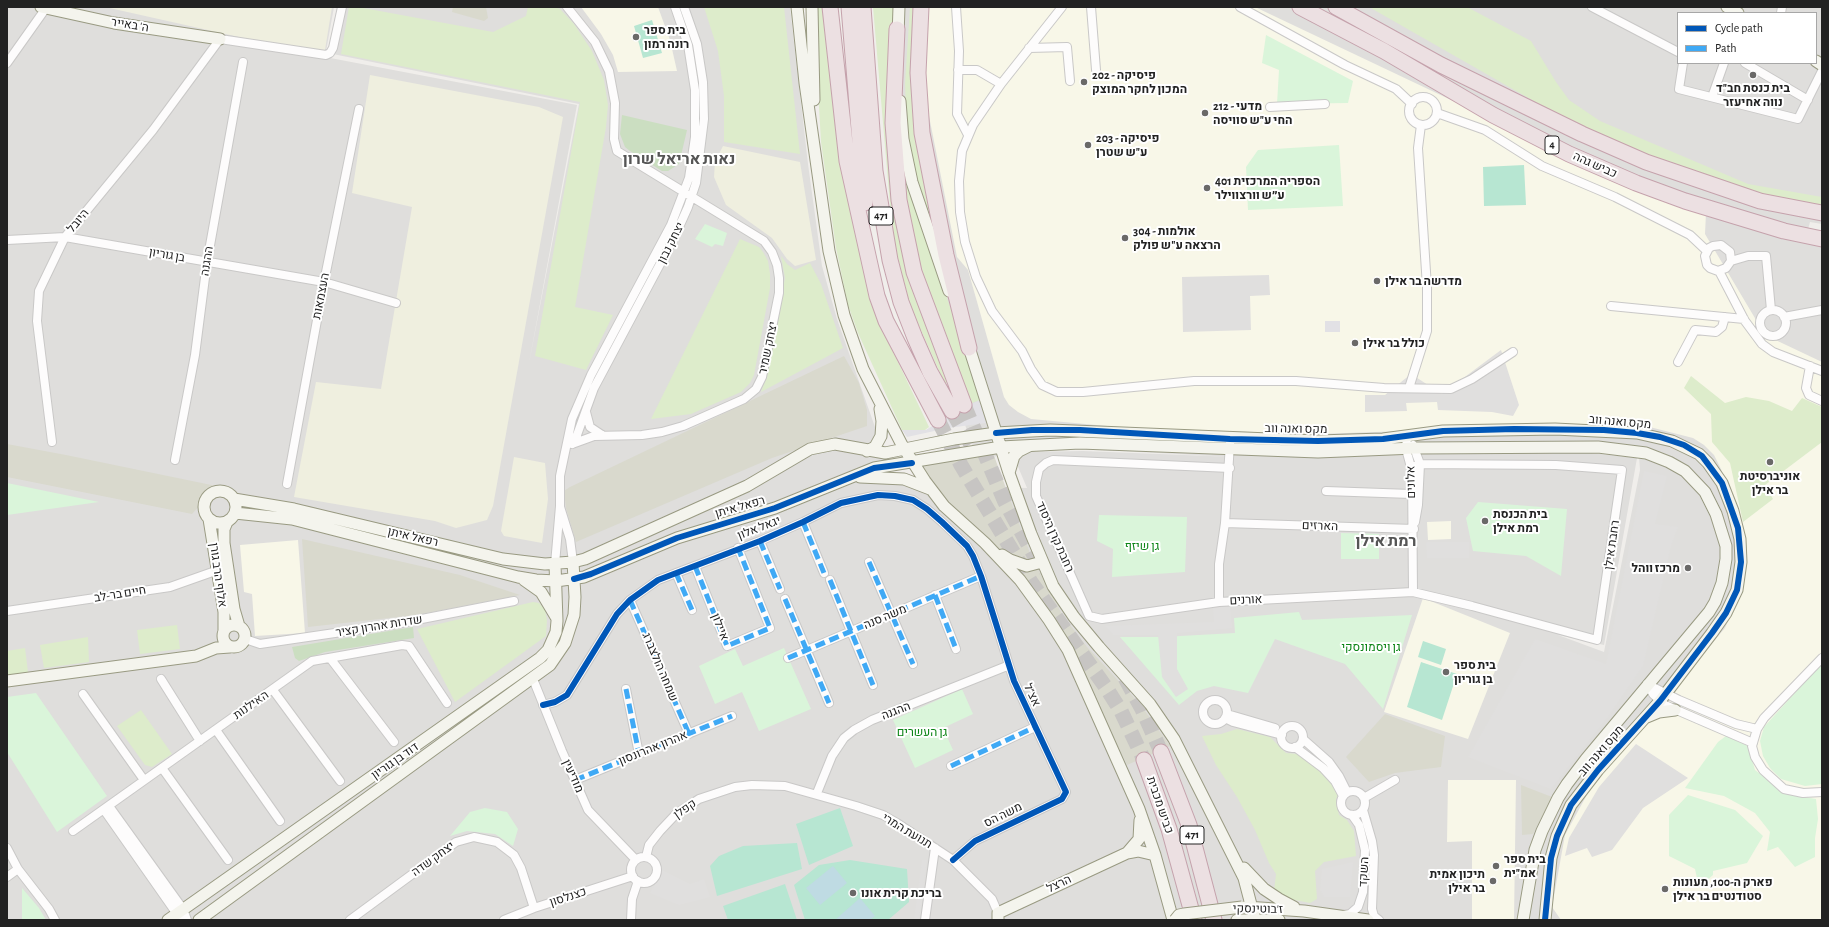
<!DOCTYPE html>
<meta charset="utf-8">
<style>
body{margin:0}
#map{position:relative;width:1829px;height:927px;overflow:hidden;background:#f0eeeb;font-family:"Alegreya Sans",sans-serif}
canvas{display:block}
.frame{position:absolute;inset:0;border:8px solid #222;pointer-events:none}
.legend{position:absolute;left:1677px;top:12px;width:140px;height:52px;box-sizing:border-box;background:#fff;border:1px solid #a7a7a7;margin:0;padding:5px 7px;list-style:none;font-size:12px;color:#222}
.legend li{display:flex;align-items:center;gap:8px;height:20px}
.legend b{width:20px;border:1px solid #a7a7a7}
</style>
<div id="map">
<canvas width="1829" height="927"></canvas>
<div class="frame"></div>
<ul class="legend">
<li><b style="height:5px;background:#0057b8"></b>Cycle path</li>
<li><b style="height:5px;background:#3fa9f5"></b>Path</li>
</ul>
</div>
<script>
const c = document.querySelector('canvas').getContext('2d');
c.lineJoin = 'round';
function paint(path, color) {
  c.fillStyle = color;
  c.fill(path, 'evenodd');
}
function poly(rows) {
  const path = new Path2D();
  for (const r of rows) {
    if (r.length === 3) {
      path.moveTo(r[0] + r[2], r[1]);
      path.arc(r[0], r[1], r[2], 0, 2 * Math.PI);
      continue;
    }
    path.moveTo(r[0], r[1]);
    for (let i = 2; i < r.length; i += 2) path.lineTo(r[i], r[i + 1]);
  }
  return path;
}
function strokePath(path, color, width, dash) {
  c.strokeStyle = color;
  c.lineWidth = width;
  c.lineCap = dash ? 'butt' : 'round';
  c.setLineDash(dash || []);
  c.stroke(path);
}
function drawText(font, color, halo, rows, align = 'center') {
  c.font = font + ' "Alegreya Sans",Heebo,sans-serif';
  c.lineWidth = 4;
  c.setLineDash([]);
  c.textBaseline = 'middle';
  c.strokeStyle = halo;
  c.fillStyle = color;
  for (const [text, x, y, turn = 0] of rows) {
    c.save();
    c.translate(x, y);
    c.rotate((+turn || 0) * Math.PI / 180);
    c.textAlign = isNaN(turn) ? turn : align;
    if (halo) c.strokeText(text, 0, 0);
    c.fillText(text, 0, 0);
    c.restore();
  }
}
paint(poly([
 [7,7,334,7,325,57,577,105,529,363,579,104,328,53,337,7,790,7,808,164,822,266,837,319,895,484,1027,488,1016,462,1024,452,1083,451,1235,457,1042,447,978,460,947,376,899,219,876,7,1822,7,1822,224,1810,222,1805,240,1822,243,1822,920,7,920],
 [1678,13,1816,13,1816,63,1678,63],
 [1434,449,1615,451,1639,456,1640,470,1604,652,1558,635,1604,645,1637,458,1573,451,1371,455]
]), '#dfdedc');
paint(poly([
 [581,7,658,7,670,40,677,71,618,72,613,55,601,34],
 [926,7,1255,7,1489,118,1706,213,1705,234,1765,335,1822,362,1822,920,1561,920,1552,907,1565,835,1595,780,1725,628,1735,606,1743,541,1721,469,1714,455,1704,445,1693,438,1634,423,1318,434,1129,428,1031,419,1018,412,1009,405,1004,397,968,270,957,257,928,111,923,30],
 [1451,521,1451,539,1428,540,1427,522],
 [298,540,305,633,255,636,252,594,244,592,240,545],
 [1423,598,1510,633,1468,739,1384,712],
 [1448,780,1516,780,1514,920,1472,920,1472,841,1447,842]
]), '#f8f7e8');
paint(poly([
 [453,7,486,7,488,18,484,21,452,12],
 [844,356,859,383,867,410,867,426,772,458,576,542,566,508,564,491,570,487],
 [7,444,66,455,226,488,210,494,192,514,7,477],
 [993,453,1031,556,1063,616,1087,647,1140,704,1170,746,1127,765,1064,635,959,514,940,494,919,466],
 [302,539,460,575,520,595,416,615,308,627],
 [1385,714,1445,736,1441,767,1395,773,1369,782,1346,757],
 [1521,785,1552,797,1533,834,1522,835]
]), '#d9d9cd');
paint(poly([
 [105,7,332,7,324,56],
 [370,75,539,107,563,117,493,506,487,520,456,528,435,521,294,497,316,382,381,389,412,207,352,193],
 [723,146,800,162,816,260,795,266,787,259,772,238,726,205,714,177,715,162],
 [514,457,545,463,548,499,542,543,504,536,501,531]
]), '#efefdf');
paint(poly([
 [349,7,358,7,493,32,526,16,528,7,554,7,560,9,574,24,592,51,604,80,608,105,606,127,575,307,613,315,586,370,535,356,580,102,341,54],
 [704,7,784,7,800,154,724,142,724,96,718,51],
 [818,7,824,7,845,184,865,277,875,311,887,339,929,427,925,430,902,430,858,333,848,305,836,248,821,142,818,89],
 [873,7,894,7,890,72,904,257,919,307,947,383,945,384,911,308,893,239],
 [910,7,917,7,914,33,946,263,918,188,907,131,905,84],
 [1369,7,1467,7,1531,41,1556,82,1569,100,1600,121,1748,184,1822,197,1822,207,1774,199,1626,148,1574,124],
 [903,181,909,184,977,388,980,400,969,404,926,283,910,227],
 [740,239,759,247,763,252,768,261,770,274,770,288,754,375,750,383,741,392,691,414,651,419],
 [781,256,787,264,795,270,810,263,821,284,843,348,761,392,766,379,785,278],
 [1691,376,1725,403,1746,397,1769,401,1792,411,1802,398,1822,407,1822,442,1765,485,1773,499,1743,522,1730,463,1712,442,1711,414,1684,388],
 [533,602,539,603,545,610,547,620,546,636,455,702,417,629],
 [177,625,180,649,140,654,137,630],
 [88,637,89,662,44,668,40,645],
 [25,648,28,672,7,675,7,651],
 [141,710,172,754,152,767,145,765,117,726],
 [1237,729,1270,737,1286,753,1297,754,1305,758,1322,770,1338,793,1336,800,1339,815,1347,820,1354,831,1356,856,1324,862,1315,871,1317,899,1310,903,1290,899,1274,891,1276,874,1269,863,1255,830,1237,797,1216,765,1202,736,1221,734]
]), '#ddeccb');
paint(poly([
 [622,115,687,130,679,164,668,171,662,171,630,151,625,147,620,134],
 [413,627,414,638,325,652,299,661,295,658,292,647]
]), '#cbdec1');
paint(poly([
 [1266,35,1353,81,1348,103,1277,104,1279,70,1262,63],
 [1339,145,1343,206,1248,210,1246,167,1258,150],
 [705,224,727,233,723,246,715,244,712,247,695,239],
 [7,483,99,502,7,515],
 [1478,502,1567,509,1561,576,1526,556,1473,551,1466,518],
 [1099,515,1187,517,1185,572,1112,577,1113,549,1097,541],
 [1341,533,1379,534,1379,559,1341,559],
 [1299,612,1302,620,1412,615,1383,709,1345,664,1275,639,1248,693,1214,686,1197,691,1179,705,1120,637,1162,637,1235,633,1234,618],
 [784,648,811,709,759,731,742,692,715,704,699,666,735,649,743,666],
 [1822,663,1822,784,1805,786,1781,779,1770,768,1763,756,1760,741,1764,727],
 [962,689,973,714,943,728,953,750,915,768,893,720],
 [36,693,107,796,57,832,7,752,7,697],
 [1726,736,1748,746,1755,770,1786,794,1816,799,1818,819,1815,838,1815,857,1795,867,1778,847,1767,851,1770,832,1755,813,1724,796,1685,788,1718,742],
 [1688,795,1735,810,1763,836,1747,863,1713,871,1713,875,1706,881,1697,878,1695,869,1669,856,1669,815],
 [485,808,507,812,518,829,513,846,495,834,467,831,450,836,470,812],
 [22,888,39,908,46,920,22,920]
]), '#daf5da');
paint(poly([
 [652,20,662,53,643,58,634,26],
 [1524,165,1526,205,1484,206,1483,167],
 [1423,641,1446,649,1441,665,1418,657],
 [1421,662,1457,674,1442,720,1407,707],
 [840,808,853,846,809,865,796,824],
 [797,843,802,869,717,896,710,866,719,856,743,846],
 [850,860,907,869,909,902,888,920,805,920,794,885,819,865],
 [785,884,797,920,728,920,723,906]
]), '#b7e6d2');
paint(poly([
 [1269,275,1270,295,1250,296,1251,330,1183,332,1182,277],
 [1501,350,1519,405,1513,416,1492,412,1438,410,1437,402,1406,403,1407,411,1365,412,1365,395,1385,395,1411,374,1442,394],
 [1644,471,1667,476,1655,524,1678,527,1671,546,1643,666,1608,717,1551,789,1468,757,1535,639,1606,664],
 [1426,542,1469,542,1469,558,1427,558],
 [1230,606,1232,628,1177,633,1177,669,1188,689,1176,697,1162,677,1158,635,1113,635,1105,626,1214,622,1213,608],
 [1636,744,1688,778,1643,808,1612,850,1592,857,1587,848,1565,856,1569,838,1599,787],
 [922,860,927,860,919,920,914,920],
 [1353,862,1350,897,1324,897,1320,890,1322,869],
 [662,870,690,884,704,879,710,897,679,905,650,893]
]), '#e0dfde');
paint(poly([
 [1325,321,1340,321,1340,332,1325,332],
 [980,400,986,423,948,428,907,437,902,430,926,430,953,413]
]), '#e2e1e5');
paint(poly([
 [833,866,847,883,820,905,806,888],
 [860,898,875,916,870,920,835,920]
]), '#bfdbe3');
strokePath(poly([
 [964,405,1005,502,1035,557,1045,570],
 [952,411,972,446],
 [938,420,961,465,1031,582,1105,686,1121,711,1144,760],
 [1125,678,1142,709,1161,752]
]), '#c7c5c3', 15, [15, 8]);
const street = poly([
 [567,7,595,42,609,71,615,103,614,139,617,151,764,241,772,252,777,265,779,278,779,293,762,377,756,389,744,399,683,426,662,432,642,435,594,436,572,444],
 [956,7,959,51,957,114,968,135],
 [1062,7,1001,84,973,125,962,151,959,181,960,212,965,242,976,277,992,311,1022,351,1031,369,1042,385,1057,392,1083,392,1194,381,1296,381,1384,388,1451,389,1472,379,1513,352],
 [1091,7,1096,70],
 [1240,7,1345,65,1396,89,1412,104],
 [1592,7,1678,52],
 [1781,13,1782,7],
 [1029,48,1067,47,1070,81],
 [7,63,46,8],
 [1683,63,1679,89,1798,119,1822,71],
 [1745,63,1808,100],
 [958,70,977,70,1001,84],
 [1712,97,1724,63],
 [1423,111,14],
 [1270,107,1325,104],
 [1437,113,1485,130,1542,166,1615,197,1690,235,1707,251],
 [7,240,65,237,324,282,396,303],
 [1731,261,1730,252,1721,245,1713,246,1709,248,1705,256,1707,265,1710,268,1718,271,1726,268,1731,261,1748,256,1766,256,1771,310],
 [1719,271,1745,321,1762,344,1773,352,1822,371],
 [1611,306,1744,319],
 [1773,323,13],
 [1784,317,1822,310],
 [1678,362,1695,330,1716,332,1722,327,1725,317],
 [1810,366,1806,388,1809,395,1822,401],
 [1409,388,1427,331,1427,287,1418,148,1421,125],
 [586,412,590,427,602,435],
 [1407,436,1406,449,1412,471,1413,592],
 [52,442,37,321,39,291,65,237,153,130,220,39,326,55,330,53,333,48,342,7],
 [1230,443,1225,523,1219,564,1219,602,1413,592,1472,606,1597,640,1622,470,1556,465,1420,464,1412,466],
 [572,444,577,435,594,388,675,236,688,207,696,183,704,119,703,82,697,44,684,7],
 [1413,445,1420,464,1418,505,1415,522],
 [175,460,195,355,207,262,243,62],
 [287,484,324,282,359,109],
 [1326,491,1411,494],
 [560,507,570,539,573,562],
 [803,522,824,573],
 [1225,523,1414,529],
 [760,541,780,589],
 [869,562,913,664],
 [555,564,560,506,560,476,572,419,591,375,671,225,689,178,695,137,695,90,688,45,675,7],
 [695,566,727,646,770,628,738,548],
 [676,573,692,610],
 [830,580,873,685],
 [935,595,956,649],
 [785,599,829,703],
 [630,600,689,734],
 [1219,602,1102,619,1089,616,1036,496,1036,482,1039,469,1046,463,1053,460,1230,468],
 [7,611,170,587,221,569],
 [245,639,260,644,396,624,514,601],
 [330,658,394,742],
 [788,658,981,576],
 [1822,658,1764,718,1757,729,1752,746,1755,757,1763,770,1784,789,1803,793,1822,792],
 [161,679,200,741],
 [533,679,562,751,588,810,636,860],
 [1647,684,1653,694,1665,705,1753,743],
 [1647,684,1679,700,1736,724,1757,729],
 [626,689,639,754],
 [273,690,340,781],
 [83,694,144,780],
 [1215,712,12],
 [543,705,555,702,567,695,617,614,630,600,658,580,760,541,803,522,841,503,878,495,895,496,913,500,927,509,942,522,967,546,973,556,981,576,1014,681,1066,792,1062,799,975,841,953,860],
 [1227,714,1275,728],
 [1225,718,1233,722,1282,735],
 [1292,737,11],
 [216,730,280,821],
 [1303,739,1329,762,1339,776,1347,792],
 [1295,747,1323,768,1335,781,1342,794],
 [951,766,1035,727],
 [162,768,228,860],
 [575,780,732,716],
 [1353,803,12],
 [817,793,832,756,844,738,854,730,872,720,1007,666],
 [1364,798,1395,780],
 [109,806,183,909,187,920],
 [104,810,179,917],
 [1363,810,1372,841,1374,855,1372,909,1374,916,1379,920],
 [73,831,312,661,402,645,409,646,447,703],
 [7,848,18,869,49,909,55,920],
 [646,857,649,845,660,831,676,814,699,799,735,787,752,785,785,786,856,806,883,815,897,823,953,860,992,899,998,913],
 [644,870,13],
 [7,877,18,869],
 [1343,915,1350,914,1358,907,1363,892,1365,850,1359,825,1352,815],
 [350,920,456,842,474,837,497,842,514,855,521,868,534,908],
 [504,920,534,908,633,876],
 [631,920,632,899,638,881],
 [925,920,935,848]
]);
const secondary = poly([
 [41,7,114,23,220,39],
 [797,7,805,83,829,251,844,315,863,369,902,445,925,481,944,506,985,543,1020,580,1049,620,1068,650,1139,809,1155,855,1173,920],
 [812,7,814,100],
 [1727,7,1738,13],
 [898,36,899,7],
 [1816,61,1822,65],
 [900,101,903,139,912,182,949,291],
 [967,341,1009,473,1031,534,1053,586,1074,617,1099,647,1150,704,1174,739,1244,878,1255,920],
 [867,451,875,447,881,436,882,421,880,409],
 [1009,473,1014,456,1019,451,1029,446],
 [860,477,904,479,930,489],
 [220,507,16],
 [234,499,294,509,503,559,545,564,573,562,585,559,747,486,810,449,835,444,885,453,954,439,996,433,1050,430,1318,441,1383,439,1443,431,1555,429,1637,433,1672,441,1699,454,1708,463,1722,483,1733,511,1740,539,1741,562,1737,590,1726,613,1712,633,1660,701,1598,770,1571,805,1557,836,1551,858,1545,920],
 [235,513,292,519,518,577,536,580,556,581,584,577,677,538,775,508,874,468,1001,447,1080,443,1318,452,1415,448,1598,447,1646,453,1669,462,1685,471,1705,492,1716,514,1726,546,1726,559,1722,583,1715,602,1709,612,1586,759,1567,784,1558,798,1542,831,1535,850,1523,920],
 [209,519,224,612,224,631],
 [227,522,224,529,224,543,234,609,239,626],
 [1002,555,1010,560,1027,566,1042,562],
 [524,580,541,592,556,617],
 [234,636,11],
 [7,681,196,656,216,648,230,647],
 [1647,717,1659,712,1675,710],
 [1127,853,1139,839,1140,820],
 [1244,868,1264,889,1279,899,1294,907],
 [1246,907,1304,911,1368,920],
 [168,920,540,658,548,650,556,632,557,621,555,564],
 [199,920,550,665,565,643,574,615,575,597,573,562],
 [998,920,998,913,1127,853,1138,851,1155,855],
 [1237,920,1279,920]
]);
const highway = poly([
 [830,7,847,161,877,296,886,321,938,420],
 [849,7,865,203],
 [863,7,875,171,890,260,901,302,915,338,930,372,952,411],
 [921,7,918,73,922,133,946,255,969,348],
 [1300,7,1384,51,1493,115,1569,154,1636,183,1685,201,1784,231,1822,239],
 [1336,7,1441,65,1582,134,1646,162,1760,201,1822,213],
 [897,29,893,123,899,200,914,272,964,405],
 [1161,752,1189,825,1214,920],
 [1144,760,1169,829,1194,920]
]);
strokePath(street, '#c9c8c7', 10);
strokePath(secondary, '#999a82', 13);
strokePath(highway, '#c5a2ac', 17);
strokePath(street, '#fdfcfc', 8);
strokePath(secondary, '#f4f4ed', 11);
strokePath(highway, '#ece0e2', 15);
const secondaryBridge = poly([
 [1175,920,1179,915,1184,914,1242,907]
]);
strokePath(secondaryBridge, '#999a82', 13, []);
strokePath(secondaryBridge, '#f4f4ed', 11);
strokePath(poly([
 [803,522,824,573],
 [760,541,780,589],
 [869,562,913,664],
 [695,566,727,646,770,628,738,548],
 [676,573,692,610],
 [830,580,873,685],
 [935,595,956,649],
 [785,599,829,703],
 [630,600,689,734],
 [788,658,981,576],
 [626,689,639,754],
 [951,766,1035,727],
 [575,780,732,716]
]), '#3fa9f5', 5, [10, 5]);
strokePath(poly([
 [996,433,1032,430,1080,430,1230,439,1318,441,1383,439,1443,431,1514,429,1604,430,1637,433,1660,437,1684,445,1702,456,1722,483,1738,528,1741,562,1737,590,1726,613,1712,633,1660,701,1598,770,1571,805,1557,836,1551,858,1545,920],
 [574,579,591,574,677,538,775,508,874,468,912,463],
 [543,705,555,702,567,695,617,614,630,600,658,580,760,541,803,522,841,503,878,495,895,496,913,500,927,509,942,522,967,546,973,556,981,576,1014,681,1066,792,1062,799,975,841,953,860]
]), '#0057b8', 6);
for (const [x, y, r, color] of [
 [636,37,4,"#6a6968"],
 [1753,75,4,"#6a6968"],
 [1084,82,4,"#6a6968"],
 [1205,113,4,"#6a6968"],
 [1088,145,4,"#6a6968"],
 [1207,188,4,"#6a6968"],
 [1125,238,4,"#6a6968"],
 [1377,281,4,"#6a6968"],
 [1355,343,4,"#6a6968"],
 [1770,462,4,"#6a6968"],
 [1485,521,4,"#6a6968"],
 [1688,568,4,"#6a6968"],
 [1446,672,4,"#6a6968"],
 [1496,866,4,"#6a6968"],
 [1493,881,4,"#6a6968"],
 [1665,889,4,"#6a6968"],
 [853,893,4,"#6a6968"]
]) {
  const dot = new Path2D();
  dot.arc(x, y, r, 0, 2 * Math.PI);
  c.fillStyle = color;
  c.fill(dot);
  strokePath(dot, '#fff', 1.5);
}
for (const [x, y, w] of [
 [1552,145,14],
 [881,216,24],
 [1192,835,24]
]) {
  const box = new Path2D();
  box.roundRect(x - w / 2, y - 9, w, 18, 3);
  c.fillStyle = '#fff';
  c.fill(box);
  strokePath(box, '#222', 1);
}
drawText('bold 11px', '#222', null, [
 ["4",1552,145],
 ["471",881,216],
 ["471",1192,835]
]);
drawText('12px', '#222', '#fff', [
 ["ה' באייר",130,25,9],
 ["כביש גהה",1595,165,24],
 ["היובל",78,221,-50],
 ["יצחק נבון",671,243,-63],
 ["בן גוריון",167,255,10],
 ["ההגנה",207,261,-81],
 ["העצמאות",321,296,-79],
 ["יצחק שמיר",768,348,-78],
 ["מקס ואנה ווב",1620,422,5],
 ["מקס ואנה ווב",1296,429,1],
 ["אלונים",1411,482,-91],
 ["רפאל איתן",740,507,-16],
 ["הארזים",1320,526,2],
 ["יגאל אלון",759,528,-21],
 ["רפאל איתן",413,537,13],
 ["רחבת קרן היסוד",1055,537,66],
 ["רחבת אילן",1612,545,-82],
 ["אלוף הרב גורן",218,575,82],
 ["חיים בר-לב",120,594,-9],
 ["אורנים",1246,600,-3],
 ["משה סנה",885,617,-23],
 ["שדרות אהרון קציר",379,626,-9],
 ["איילון",720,627,68],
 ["שמחה הולצברג",660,667,67],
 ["אצ\"ל",1032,695,65],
 ["האילנות",251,705,-35],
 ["ההגנה",896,711,-21],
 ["אהרון אהרונסון",653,748,-22],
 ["מקס ואנה ווב",1601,751,-49],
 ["דוד בן גוריון",395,761,-35],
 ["מודיעין",573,776,66],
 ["כביש מכבית",1160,805,71],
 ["קפלן",685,809,-35],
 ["משה הס",1003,815,-26],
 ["תנועת המרי",907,831,31],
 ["יצחק שדה",433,859,-36],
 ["השקד",1364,872,-87],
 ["הרצל",1059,884,-25],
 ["כצנלסון",568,897,-18],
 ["ז'בוטינסקי",1258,909,1]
]);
drawText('bold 12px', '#222', '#fff', [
 ["בית ספר",644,30],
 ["רונה רמון",644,44],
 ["202 - פיסיקה",1092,75],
 ["המכון לחקר המוצק",1092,89],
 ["בית כנסת חב\"ד",1753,88,"center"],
 ["נווה אחיעזר",1753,102,"center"],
 ["212 - מדעי",1213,106],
 ["החי ע\"ש סוויסה",1213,120],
 ["203 - פיסיקה",1096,138],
 ["ע\"ש שטרן",1096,152],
 ["401 הספריה המרכזית",1215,181],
 ["ע״ש וורצווילר",1215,195],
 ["304 - אולמות",1133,231],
 ["הרצאה ע\"ש פולק",1133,245],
 ["מדרשה בר אילן",1385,281],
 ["כולל בר אילן",1363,343],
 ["אוניברסיטת",1770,476,"center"],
 ["בר אילן",1770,490,"center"],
 ["בית הכנסת",1493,514],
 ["רמת אילן",1493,528],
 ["מרכז ווהל",1680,568,"right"],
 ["בית ספר",1454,665],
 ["בן גוריון",1454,679],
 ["בית ספר",1504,859],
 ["אמ\"ית",1504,873],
 ["תיכון אמית",1485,874,"right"],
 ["בר אילן",1485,888,"right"],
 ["פארק ה-100, מעונות",1673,882],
 ["סטודנטים בר אילן",1673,896],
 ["בריכת קרית אונו",861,893]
], 'left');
drawText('12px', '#0c8416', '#fff', [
 ["גן שיזף",1142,546],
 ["גן ויסמונסקי",1371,647],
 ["גן העשרים",922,732]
]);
drawText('bold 16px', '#555', '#fff', [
 ["נאות אריאל שרון",679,159],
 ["רמת אילן",1386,541]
]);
</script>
